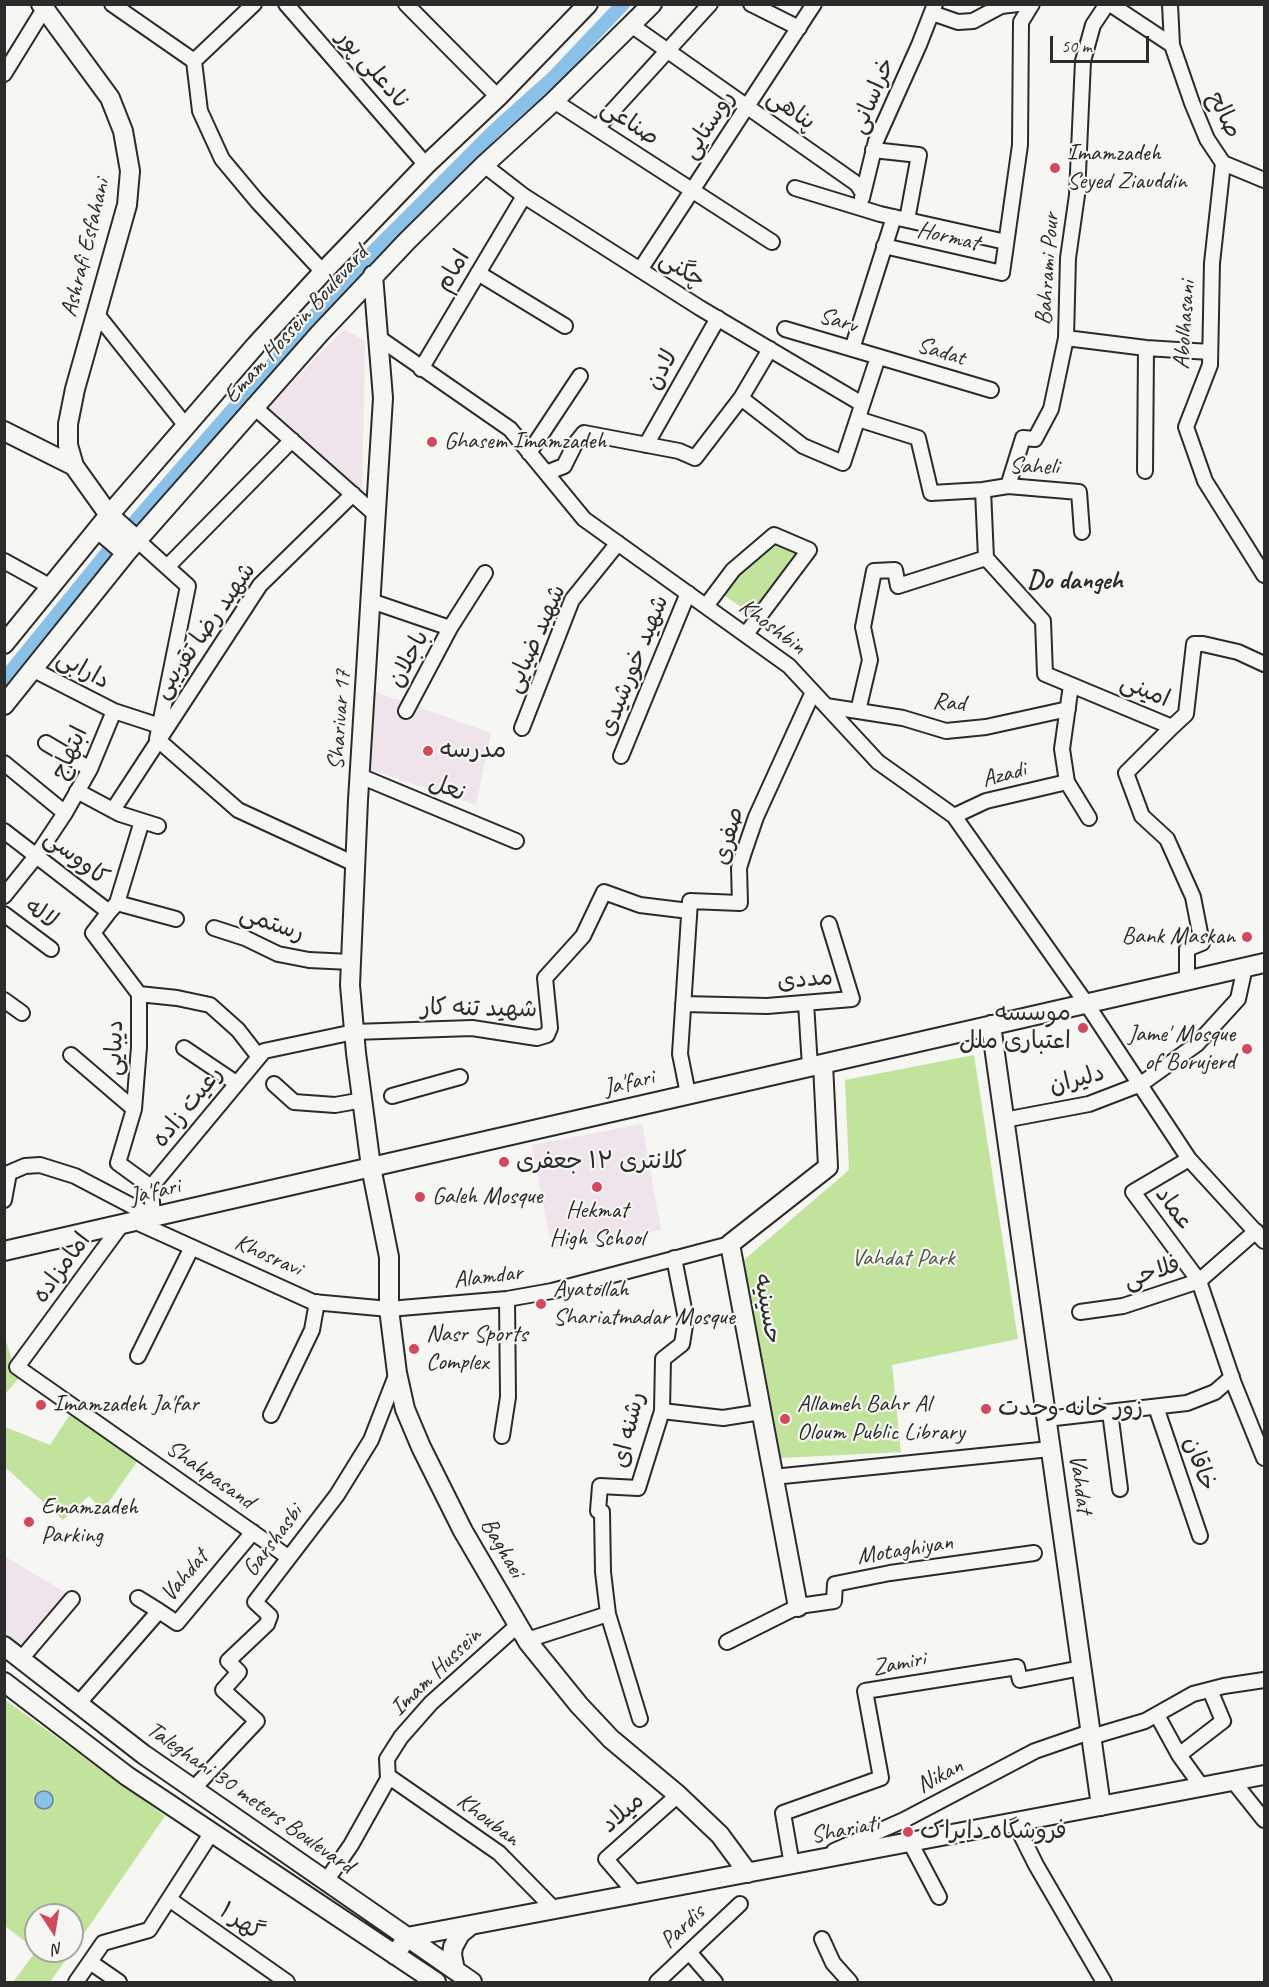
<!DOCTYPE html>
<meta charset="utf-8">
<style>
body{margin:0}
#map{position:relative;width:1269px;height:1987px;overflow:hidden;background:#f6f6f2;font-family:Caveat,sans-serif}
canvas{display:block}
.frame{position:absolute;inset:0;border:6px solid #2b2b2b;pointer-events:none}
.north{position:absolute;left:24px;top:1903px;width:60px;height:60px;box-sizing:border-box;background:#f6f6f2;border:2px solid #a5a5a2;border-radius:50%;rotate:168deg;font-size:16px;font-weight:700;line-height:24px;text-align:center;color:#2b2b2b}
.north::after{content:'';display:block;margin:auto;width:21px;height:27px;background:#d1495b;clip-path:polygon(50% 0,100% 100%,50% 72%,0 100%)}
.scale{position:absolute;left:1050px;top:36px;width:99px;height:27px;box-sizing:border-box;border:3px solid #2b2b2b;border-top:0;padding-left:8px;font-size:18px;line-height:21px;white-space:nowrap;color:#2b2b2b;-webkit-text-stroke:4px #f6f6f2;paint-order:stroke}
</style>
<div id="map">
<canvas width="1269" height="1987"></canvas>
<div class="frame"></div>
<div class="north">N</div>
<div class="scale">50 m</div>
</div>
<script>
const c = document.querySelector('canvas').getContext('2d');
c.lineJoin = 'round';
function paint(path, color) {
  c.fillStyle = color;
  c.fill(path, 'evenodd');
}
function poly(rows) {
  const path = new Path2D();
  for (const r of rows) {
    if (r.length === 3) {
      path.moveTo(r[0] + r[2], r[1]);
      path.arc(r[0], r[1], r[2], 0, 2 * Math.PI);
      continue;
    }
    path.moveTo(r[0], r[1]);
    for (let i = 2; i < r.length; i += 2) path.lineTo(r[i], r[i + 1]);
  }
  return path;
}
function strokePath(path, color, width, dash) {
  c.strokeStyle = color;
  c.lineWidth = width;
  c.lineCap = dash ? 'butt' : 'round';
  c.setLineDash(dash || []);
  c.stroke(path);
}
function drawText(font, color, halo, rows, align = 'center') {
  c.font = font + ' Caveat,"Playpen Sans Arabic",sans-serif';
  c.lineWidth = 4.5;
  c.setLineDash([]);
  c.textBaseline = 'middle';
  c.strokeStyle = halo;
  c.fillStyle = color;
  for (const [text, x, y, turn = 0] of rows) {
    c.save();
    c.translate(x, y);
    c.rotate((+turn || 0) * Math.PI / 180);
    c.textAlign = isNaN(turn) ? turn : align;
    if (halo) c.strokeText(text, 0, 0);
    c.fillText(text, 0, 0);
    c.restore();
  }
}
paint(poly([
 [344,329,365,341,362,492,268,407],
 [376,692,491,733,476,805,368,769],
 [642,1124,661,1230,552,1250,532,1145],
 [4,1556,68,1594,25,1651,5,1634]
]), '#efe3ec');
paint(poly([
 [772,543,798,555,750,613,722,594,744,568],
 [974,1055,1018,1339,892,1365,901,1452,781,1458,744,1260,849,1170,845,1080],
 [6,1341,18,1379,5,1394,4,1342],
 [71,1413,139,1459,103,1510,89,1496,63,1520,5,1467,5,1427,50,1445],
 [4,1699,165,1816,72,1951,72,1915,36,1915,36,1950,5,1926],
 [36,1951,72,1951,50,1982,13,1982]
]), '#c2e39c');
const water = poly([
 [44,1800,9]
]);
paint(water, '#8ac1e8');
strokePath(water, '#64859c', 1.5);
strokePath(poly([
 [131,526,350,275,495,130,553,78,623,4],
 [4,680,112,547]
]), '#8ac1e8', 14);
const street = poly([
 [112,4,194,61],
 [254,4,194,61,200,111,222,159,257,201,323,272],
 [286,4,426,165],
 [406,4,498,97],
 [751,4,799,28],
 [1110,4,1172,45,1192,103,1207,139,1223,163,1264,180],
 [1170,4,1172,45],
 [932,13,958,22,973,21,1001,6,1018,4],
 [631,25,857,184,863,193],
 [4,74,44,9],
 [554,101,772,242],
 [597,128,710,4],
 [873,150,919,155,907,220],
 [1223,163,1212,263,1210,365,1186,427,1205,481,1264,575],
 [484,165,524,196,700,308,862,404],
 [795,188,880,214,1006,242],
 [862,198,876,141,919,45,935,4],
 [884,246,1002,273,1020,145,1021,22,1032,4],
 [640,270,814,4],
 [478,273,565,326],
 [96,313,186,426],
 [785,329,991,390],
 [379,338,510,429,584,519,789,666,878,762,954,816,1086,1003,1189,1159,1133,1192,1199,1281,1234,1384,1264,1458],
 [1066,338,1146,348,1210,352],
 [852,349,894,217],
 [421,369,524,196],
 [741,398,803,446,843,463,878,357],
 [253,406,376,515],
 [858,419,918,438,931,493,983,490,1008,486,1079,492,1082,532],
 [646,445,718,318],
 [529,453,580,376],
 [1145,471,1146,348],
 [546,473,564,466,575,444,584,433,679,451,695,458,741,398,770,349],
 [1008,486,1023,438,1035,439,1051,409,1066,338,1068,258,1077,195,1083,61,1093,25,1107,4],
 [983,490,986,558,1043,621,1045,674,1172,727,1126,773,1142,816,1167,839,1193,897,1202,943,1187,949,1187,979],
 [137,540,188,586,157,739,238,810,355,864],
 [4,561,51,587],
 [168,566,292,440],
 [371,601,450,628],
 [706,606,733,570,774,535,809,550,746,634],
 [32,669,114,711,160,726],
 [1071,685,1062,749,1067,782,1089,818],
 [826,706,903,718,946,731,986,727,1068,709],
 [406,711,450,628,485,573],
 [858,711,870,660,863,627,874,571,895,570,898,586,986,558],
 [1172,727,1186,714,1194,644,1203,644,1238,652,1264,664],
 [522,728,572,600,618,543],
 [46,743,90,769],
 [621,756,688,593],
 [4,763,65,813],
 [360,776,516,841],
 [77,791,120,814,158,826],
 [113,810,260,585,353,494],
 [954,816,986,801,1067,782],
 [4,831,109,912,117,903,142,821],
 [4,896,37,855,65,813,90,769,114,711],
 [117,903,176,919],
 [109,912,93,933,139,994,139,1047,134,1109,118,1163,151,1187],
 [4,914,51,949],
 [214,928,245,938,278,954,309,960,351,962],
 [139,994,177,998,210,1005,238,1030,259,1057],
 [4,1000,22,1013],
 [806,1003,810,1067],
 [683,1004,767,1006,852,999,829,924],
 [184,1048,236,1083],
 [71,1055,134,1109],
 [274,1084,294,1102,335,1105,363,1100],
 [688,1094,680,1054,690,901,740,903,739,868,744,852,756,817,813,692],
 [392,1096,460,1077],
 [1004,1120,1089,1104,1141,1084,1197,1044,1238,999,1245,967],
 [1189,1159,1264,1241],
 [4,1175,25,1166,40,1165,75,1176,153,1217],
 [151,1187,264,1051,354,1032,472,1028,537,1038,547,1035,550,1028,545,978,583,936,604,892,640,905,689,911],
 [151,1187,153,1217],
 [4,1200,9,1173],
 [134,1221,313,1302,389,1309,507,1299,552,1291,730,1244],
 [122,1224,17,1367,288,1557],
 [1080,1312,1123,1306,1199,1281,1256,1231],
 [138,1356,192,1247],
 [1156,1407,1200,1536],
 [662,1411,723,1418,761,1412],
 [1110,1412,1120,1489],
 [271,1415,312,1330,317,1302],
 [1046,1419,1187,1403,1215,1392,1232,1377],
 [502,1436,508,1397,507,1299],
 [773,1477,1050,1449],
 [138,1598,159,1611],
 [527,1640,608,1614],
 [727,1642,799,1606,834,1601,835,1584,890,1573,1034,1553],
 [21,1659,72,1599],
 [78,1704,159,1611,177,1623,253,1532],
 [1157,1715,1179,1755,1202,1787],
 [640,1719,608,1614,603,1572,602,1512,598,1511,600,1486,638,1488,662,1411,663,1359,682,1344,686,1319,674,1258],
 [1091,1737,1145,1721,1193,1694,1224,1686,1264,1680],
 [1179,1755,1223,1721,1210,1690],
 [388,1776,499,1853,554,1909],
 [1233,1781,1264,1820],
 [193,1789,257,1721,223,1690,239,1672,228,1661,267,1624,270,1616,255,1602,337,1495,371,1440,397,1373],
 [1015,1823,1036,1865,1104,1982],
 [910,1842,939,1897],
 [834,1851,904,1820,1035,1751,1090,1732],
 [792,1865,783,1813,881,1778,865,1691,1017,1667,1020,1680,1081,1668],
 [326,1881,351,1845,388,1779,387,1759,401,1737,431,1703,518,1625],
 [636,1894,606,1859,678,1795],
 [169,1899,287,1982],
 [822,1939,833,1963,850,1982],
 [689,1952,715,1982],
 [90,1962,119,1982],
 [76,1982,103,1943,149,1930,212,1832],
 [657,1982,740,1904]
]);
const secondary = poly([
 [41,4,110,98,123,131,130,171,127,205,75,389,68,424,68,445,74,466,109,515,137,540],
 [373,275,383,398,358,800,350,985,356,1053,371,1167,389,1257,389,1309,397,1373,405,1409,421,1447,463,1531,528,1642,579,1705,611,1739,678,1795,720,1835,748,1873],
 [4,431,74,466],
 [98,529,126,553],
 [4,644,109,515,256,345,323,272,426,165,498,97,588,4],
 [4,705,126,553,320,333,407,241,484,165,554,101,652,4],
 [991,1025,1101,1806],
 [4,1251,1264,963],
 [798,1607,730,1244,828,1167,823,1064],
 [4,1646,143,1754,472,1982],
 [4,1682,127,1776,436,1982],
 [395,1955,407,1937,1264,1775],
 [455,1970,452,1955,453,1947,460,1934,471,1925]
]);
strokePath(street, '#2b2b2b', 18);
strokePath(secondary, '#2b2b2b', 22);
strokePath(street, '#f6f6f2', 14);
strokePath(secondary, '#f6f6f2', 18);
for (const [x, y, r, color] of [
 [1055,168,6,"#d1495b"],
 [432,442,6,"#d1495b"],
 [428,751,6,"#d1495b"],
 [1247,937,6,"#d1495b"],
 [1083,1028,6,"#d1495b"],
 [1247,1049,6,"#d1495b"],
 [504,1162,6,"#d1495b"],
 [597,1187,6,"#d1495b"],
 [420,1197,6,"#d1495b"],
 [541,1304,6,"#d1495b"],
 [414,1349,6,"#d1495b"],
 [41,1405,6,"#d1495b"],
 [986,1409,6,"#d1495b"],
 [785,1419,6,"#d1495b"],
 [29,1522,6,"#d1495b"],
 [908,1832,6,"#d1495b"]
]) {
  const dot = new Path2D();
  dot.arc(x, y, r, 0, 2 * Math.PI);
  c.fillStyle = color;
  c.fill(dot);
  strokePath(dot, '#f6f6f2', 2);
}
drawText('24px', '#2b2b2b', '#f6f6f2', [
 ["نادعلی پور",373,70,49],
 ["خراسانی",873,96,-67],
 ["پناهی",791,110,35],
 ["صالح",1224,115,64],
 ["صناعی",630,123,33],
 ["روستایی",709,125,-57],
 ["Hormat",948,237,13],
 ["Ashrafi Esfahani",86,248,-76],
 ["Bahrami Pour",1048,269,-86],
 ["چگنی",682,270,32],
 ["امام",453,271,-59],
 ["Sarv",838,321,17],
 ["Emam Hossein Boulevard",296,325,-48],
 ["Abolhasani",1185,325,-86],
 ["Sadat",941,352,17],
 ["لادن",662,370,-61],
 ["Saheli",1034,467,2],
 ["Khoshbin",772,627,37],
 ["شهید رضا تقریبی",205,631,-55],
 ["شهید ضیایی",536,639,-66],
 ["باجلان",409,659,-62],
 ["شهید خورشیدی",634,666,-68],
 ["دارابی",83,670,28],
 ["امینی",1145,691,23],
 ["Rad",949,703,5],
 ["Sharivar 17",340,720,-86],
 ["ابتهاج",70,753,-65],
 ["Azadi",1004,775,-15],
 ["نعل",447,788,22],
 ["صفری",729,836,-74],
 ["کاووسی",76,858,38],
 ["لاله",41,914,37],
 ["رستمی",272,924,19],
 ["مددی",805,980,-5],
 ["شهید تنه کار",479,1009,1],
 ["دیبایی",115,1048,-88],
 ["دلیران",1077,1080,-15],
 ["Ja'fari",629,1083,-13],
 ["رعیت زاده",188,1107,-51],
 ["Ja'fari",155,1192,-13],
 ["عماد",1174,1209,54],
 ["Khosravi",268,1256,24],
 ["امامزاده",62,1268,-54],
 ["فلاحی",1152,1273,-18],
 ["Alamdar",488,1277,-7],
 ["حسینیه",767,1309,80],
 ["رشنه ای",629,1430,-77],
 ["خاقان",1199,1464,71],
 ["Shahpasand",210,1475,35],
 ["Vahdat",1080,1484,82],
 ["Garshasbi",273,1541,-53],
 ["Baghaei",502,1548,60],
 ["Motaghiyan",905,1550,-9],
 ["Vahdat",185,1576,-50],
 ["Zamiri",899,1664,-11],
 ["Imam Hussein",436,1672,-44],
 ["Nikan",940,1776,-28],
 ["Taleghani 30 meters Boulevard",250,1798,35],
 ["میلاد",623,1813,-41],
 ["Khouban",488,1820,37],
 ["Shariati",845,1830,-11],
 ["گهر ۱",241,1922,35],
 ["Pardis",683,1927,-44]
]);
drawText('24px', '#2b2b2b', '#f6f6f2', [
 ["Imamzadeh",1067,154],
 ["Seyed Ziauddin",1067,182],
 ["Ghasem Imamzadeh",444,442],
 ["مدرسه",440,751],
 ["Bank Maskan",1235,937,"right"],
 ["موسسه",1071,1014,"right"],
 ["اعتباری ملل",1071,1042,"right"],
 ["Jame' Mosque",1235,1035,"right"],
 ["of Borujerd",1235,1063,"right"],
 ["کلانتری ۱۲ جعفری",516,1162],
 ["Galeh Mosque",432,1197],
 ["Hekmat",597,1211,"center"],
 ["High School",597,1239,"center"],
 ["Ayatollah",553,1290],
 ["Shariatmadar Mosque",553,1318],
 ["Nasr Sports",426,1335],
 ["Complex",426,1363],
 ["Imamzadeh Ja'far",53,1405],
 ["Allameh Bahr Al",797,1405],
 ["Oloum Public Library",797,1433],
 ["زور خانه وحدت",998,1409],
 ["Emamzadeh",41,1508],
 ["Parking",41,1536],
 ["فروشگاه دایراک",920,1832]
], 'left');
drawText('24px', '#515947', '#f6f6f2', [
 ["Vahdat Park",903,1259]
]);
drawText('bold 26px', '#2b2b2b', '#f6f6f2', [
 ["Do dangeh",1075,581]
]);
</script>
